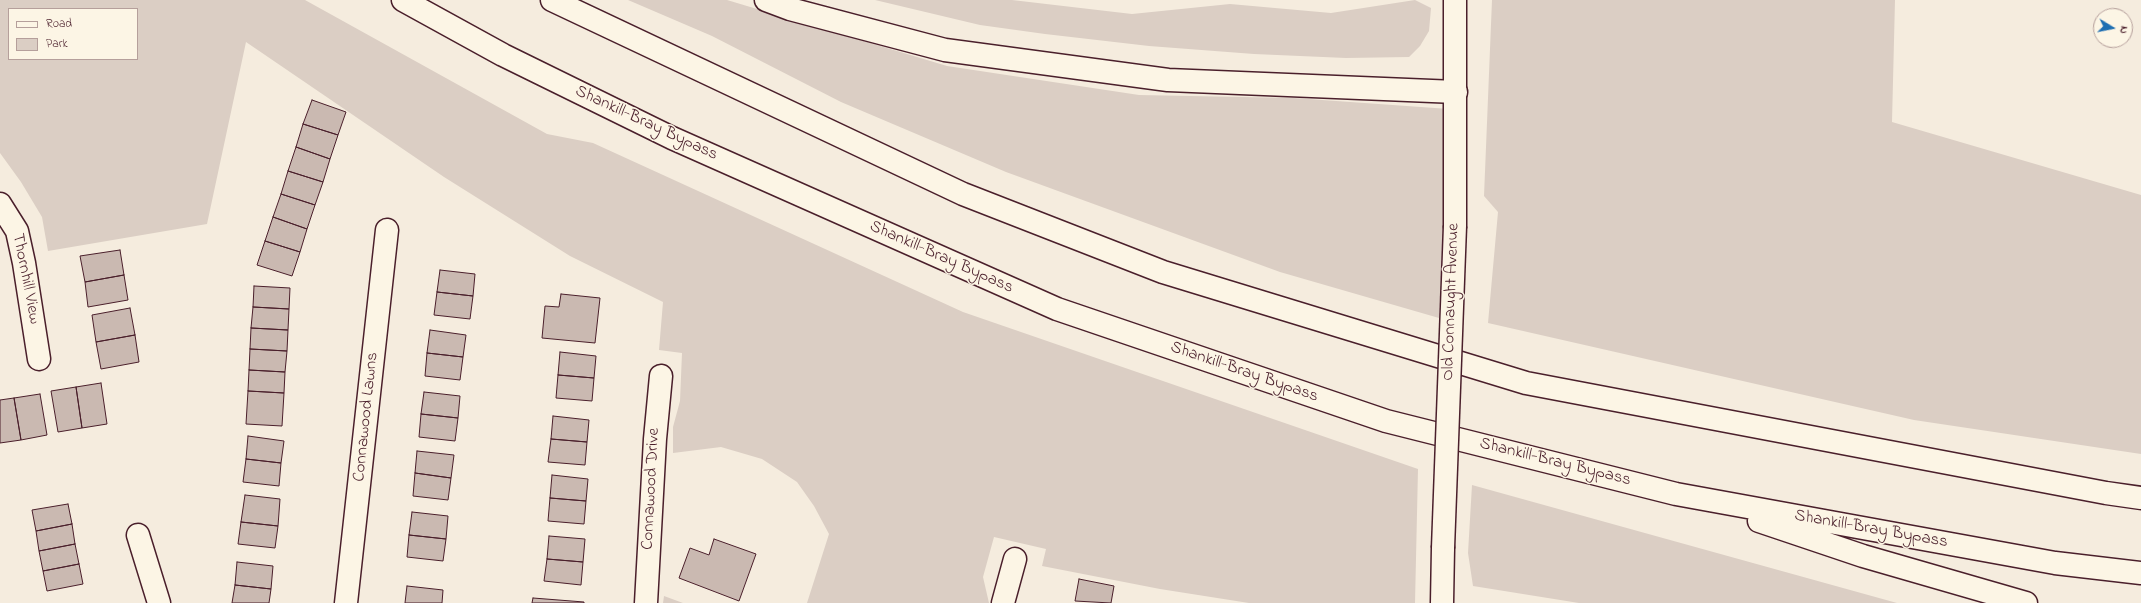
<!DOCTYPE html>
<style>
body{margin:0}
#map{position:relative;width:2141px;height:603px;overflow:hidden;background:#f5ecde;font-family:"Indie Flower",sans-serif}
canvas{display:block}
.legend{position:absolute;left:8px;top:8px;width:130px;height:52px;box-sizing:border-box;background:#fcf5e5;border:1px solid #b59f9b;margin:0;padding:5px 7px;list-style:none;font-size:12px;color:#4a1f2b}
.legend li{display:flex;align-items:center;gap:8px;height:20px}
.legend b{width:20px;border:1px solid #b59f9b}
.north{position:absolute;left:2093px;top:8px;width:40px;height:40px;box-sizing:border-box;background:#fcf5e5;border:1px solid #b59f9b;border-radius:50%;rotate:100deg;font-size:11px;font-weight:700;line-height:16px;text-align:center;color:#4a1f2b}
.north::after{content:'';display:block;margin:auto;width:14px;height:18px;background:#1f6fb2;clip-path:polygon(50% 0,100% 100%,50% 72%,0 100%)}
</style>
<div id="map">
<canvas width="2141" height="603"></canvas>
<ul class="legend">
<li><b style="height:5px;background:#fcf5e5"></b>Road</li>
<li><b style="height:11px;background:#dbcec4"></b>Park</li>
</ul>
<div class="north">N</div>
</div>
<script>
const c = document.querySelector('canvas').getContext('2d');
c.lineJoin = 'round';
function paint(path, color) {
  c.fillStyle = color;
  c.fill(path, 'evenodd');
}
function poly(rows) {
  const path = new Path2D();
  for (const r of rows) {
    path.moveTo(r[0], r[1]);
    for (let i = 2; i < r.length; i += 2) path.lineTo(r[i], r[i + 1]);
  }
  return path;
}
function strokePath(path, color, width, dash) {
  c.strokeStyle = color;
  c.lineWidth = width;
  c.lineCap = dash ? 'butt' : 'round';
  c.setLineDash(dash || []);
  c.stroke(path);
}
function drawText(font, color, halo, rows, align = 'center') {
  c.font = font + ' "Indie Flower",sans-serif';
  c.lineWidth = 3;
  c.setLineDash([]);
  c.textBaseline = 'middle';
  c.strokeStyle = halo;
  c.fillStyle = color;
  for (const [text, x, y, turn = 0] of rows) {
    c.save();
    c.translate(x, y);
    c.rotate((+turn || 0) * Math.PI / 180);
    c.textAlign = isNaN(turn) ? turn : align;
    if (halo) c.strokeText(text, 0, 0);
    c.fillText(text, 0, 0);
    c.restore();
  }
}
paint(poly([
 [0,0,305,0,547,134,593,143,963,312,1418,469,1415,603,1249,603,1160,589,1042,566,1046,549,994,537,983,577,989,603,807,603,829,534,814,506,797,482,762,459,721,447,673,453,673,427,680,401,682,353,659,350,663,302,570,256,444,177,246,42,207,224,48,251,42,217,21,182,0,153],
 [9,9,137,9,137,59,9,59],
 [628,0,727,0,947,66,1139,95,1294,98,1449,109,1439,318,1280,272,1006,172,841,102,712,36],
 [875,0,1012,0,1132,14,1230,4,1331,13,1415,0,1431,8,1429,31,1420,46,1409,57,1346,58,1254,54,1149,46,1045,34,980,25],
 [1492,0,1895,0,1892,122,2141,195,2141,454,1914,420,1488,323,1498,212,1484,196],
 [1472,485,1897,603,1579,603,1473,586,1468,553],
 [664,596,683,603,663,603]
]), '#dbcec4');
const building = poly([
 [312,100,346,112,338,135,303,124,312,100],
 [303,124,338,135,330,159,296,147,303,124],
 [296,147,330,159,323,182,288,171,296,147],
 [288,171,323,182,315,205,281,194,288,171],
 [281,194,315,205,307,229,273,217,281,194],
 [273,217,307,229,300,252,265,241,273,217],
 [265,241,300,252,292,276,257,265,265,241],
 [120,250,124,275,85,282,80,256,120,250],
 [440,270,475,274,473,296,437,292,440,270],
 [124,275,128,300,88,307,85,282,124,275],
 [254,286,290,288,289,309,253,307,254,286],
 [437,292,473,296,470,319,434,315,437,292],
 [561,294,600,298,595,343,542,338,545,306,559,307,561,294],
 [253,307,289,309,288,330,251,328,253,307],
 [130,308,135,335,96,342,92,315,130,308],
 [251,328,288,330,287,351,250,349,251,328],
 [430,330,466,335,463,357,427,353,430,330],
 [135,335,139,362,101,369,96,342,135,335],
 [250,349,287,351,285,372,249,370,250,349],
 [560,352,596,356,594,378,558,375,560,352],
 [427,353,463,357,460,380,425,376,427,353],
 [249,370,285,372,284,393,248,391,249,370],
 [558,375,594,378,592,401,556,398,558,375],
 [101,383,107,424,82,428,76,387,101,383],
 [76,387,82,428,58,432,51,391,76,387],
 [248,391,284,393,282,426,246,424,248,391],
 [424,392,460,396,458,418,421,414,424,392],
 [40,394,47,435,21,440,14,398,40,394],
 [14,398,21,440,0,443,0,400,14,398],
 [421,414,458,418,455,441,419,437,421,414],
 [553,416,589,420,587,442,551,439,553,416],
 [248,436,284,441,281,463,246,459,248,436],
 [551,439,587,442,585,465,548,462,551,439],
 [417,451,454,455,451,478,415,473,417,451],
 [246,459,281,463,279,486,243,482,246,459],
 [415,473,451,478,448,500,413,496,415,473],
 [552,475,588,479,586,501,550,498,552,475],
 [245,495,280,499,278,526,241,522,245,495],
 [550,498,586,501,584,524,548,521,550,498],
 [68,504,72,524,36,531,32,510,68,504],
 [412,512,448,516,446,539,409,535,412,512],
 [241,522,278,526,275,548,238,544,241,522],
 [72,524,75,544,39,551,36,531,72,524],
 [409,535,446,539,443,561,407,557,409,535],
 [549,536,585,539,583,562,547,559,549,536],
 [714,539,756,554,739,601,679,578,690,548,709,555,714,539],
 [75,544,79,564,43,571,39,551,75,544],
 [547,559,583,562,581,585,544,581,547,559],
 [237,562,273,566,271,589,235,585,237,562],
 [79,564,83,584,47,591,43,571,79,564],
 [1079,579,1114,586,1111,603,1075,601,1079,579],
 [235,585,271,589,269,603,232,603,235,585],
 [407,586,443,590,442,603,405,603,407,586],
 [533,598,584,602,584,603,532,603,533,598]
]);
paint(building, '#cab9b1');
strokePath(building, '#4a1f2b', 1);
const street = poly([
 [0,204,17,231,24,263,39,359],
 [138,535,159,603],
 [346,603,387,230],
 [646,603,655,439,661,376],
 [1003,603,1015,559]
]);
const secondary = poly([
 [1455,0,1455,226],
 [1442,603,1443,548]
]);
const highway = poly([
 [403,0,503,55,672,138,1057,309,1386,421,1676,494,2055,563,2141,573],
 [552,0,963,194,1163,272,1526,383,2106,493,2141,498],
 [766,0,790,9,945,50,1168,80,1456,92],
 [1759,521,1863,556,2026,603]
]);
strokePath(street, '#4a1f2b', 25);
strokePath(secondary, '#4a1f2b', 25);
strokePath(highway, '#4a1f2b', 25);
strokePath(street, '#fcf5e5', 22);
strokePath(secondary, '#fcf5e5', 22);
strokePath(highway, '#fcf5e5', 22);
const secondaryBridge = poly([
 [1443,548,1455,226]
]);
strokePath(secondaryBridge, '#4a1f2b', 25, []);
strokePath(secondaryBridge, '#fcf5e5', 22);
drawText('17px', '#4a1f2b', '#fcf5e5', [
 ["Shankill-Bray Bypass",646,124,25],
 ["Shankill-Bray Bypass",941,258,24],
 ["Thornhill View",25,279,79],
 ["Old Connaught Avenue",1452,302,-88],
 ["Shankill-Bray Bypass",1244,373,19],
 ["Connawood Lawns",367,417,-84],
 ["Shankill-Bray Bypass",1555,463,14],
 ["Connawood Drive",652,489,-87],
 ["Shankill-Bray Bypass",1871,530,10]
]);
</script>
